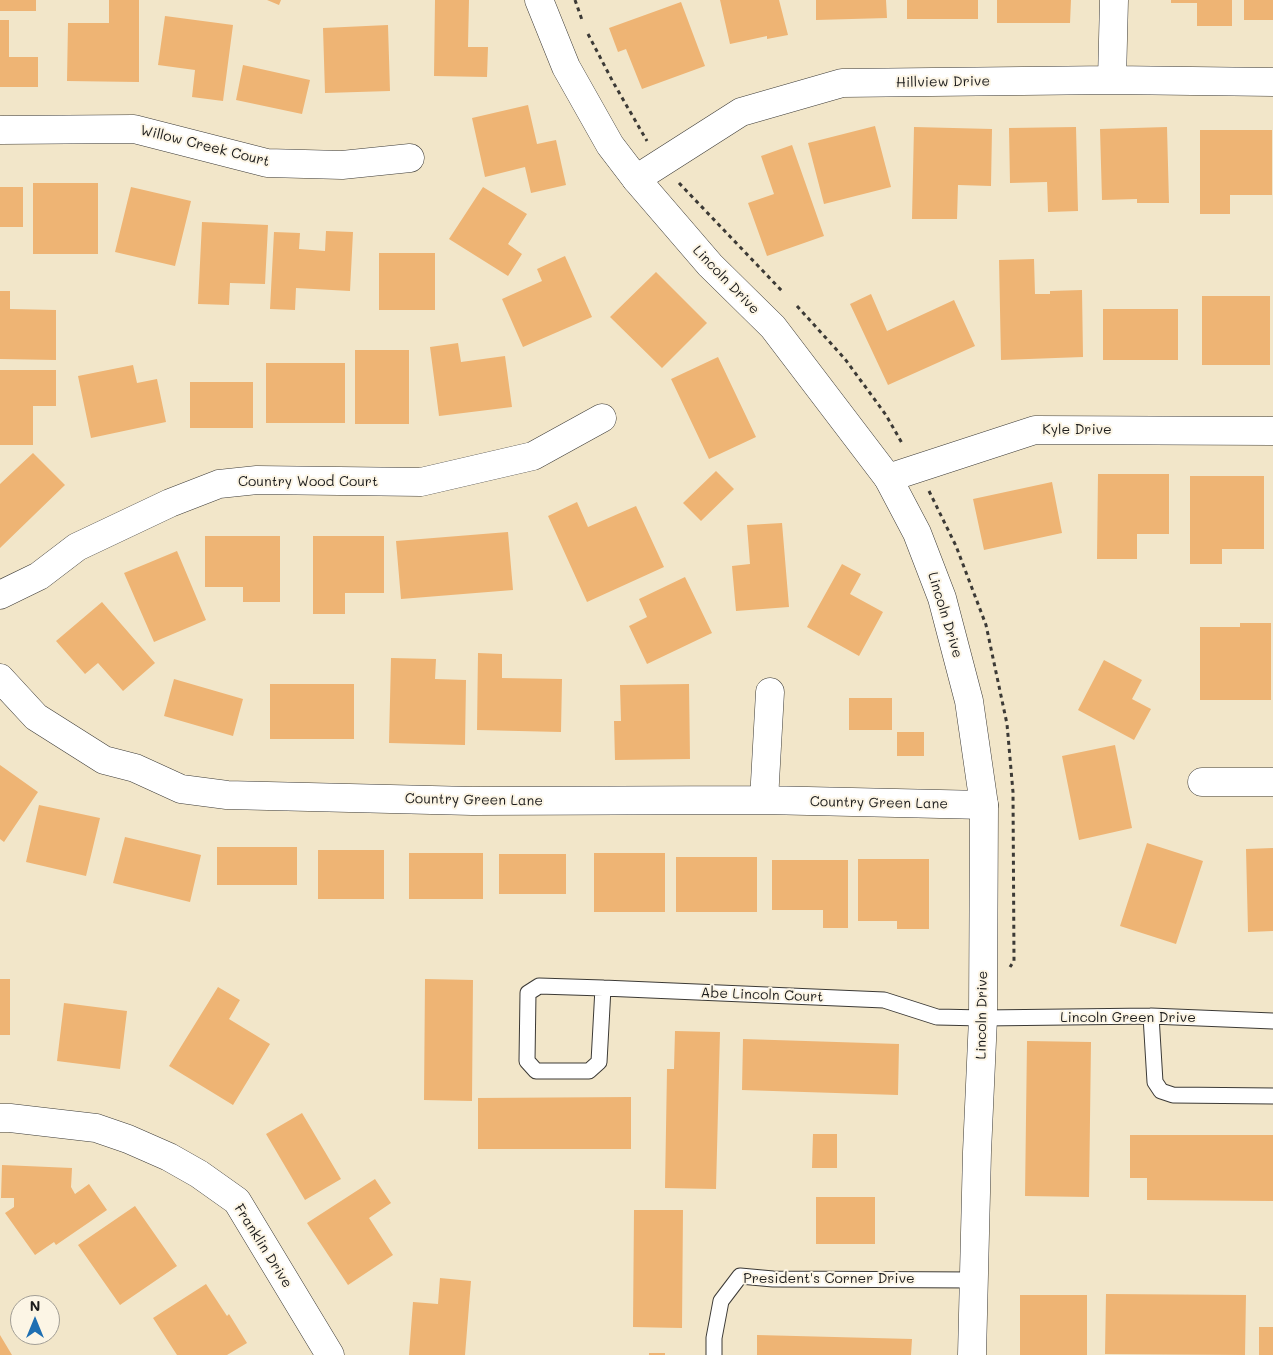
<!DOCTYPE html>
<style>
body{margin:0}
#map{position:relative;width:1273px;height:1355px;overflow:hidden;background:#f2e6c9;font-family:Mali,sans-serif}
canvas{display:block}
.north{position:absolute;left:10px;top:1295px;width:50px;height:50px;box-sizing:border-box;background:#fcf5e5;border:1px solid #a29e95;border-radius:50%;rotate:0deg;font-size:14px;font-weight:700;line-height:20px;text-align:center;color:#1c1c1c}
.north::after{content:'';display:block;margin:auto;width:18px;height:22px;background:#1f6fb2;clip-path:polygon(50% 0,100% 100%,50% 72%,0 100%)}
</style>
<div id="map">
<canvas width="1273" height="1355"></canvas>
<div class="north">N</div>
</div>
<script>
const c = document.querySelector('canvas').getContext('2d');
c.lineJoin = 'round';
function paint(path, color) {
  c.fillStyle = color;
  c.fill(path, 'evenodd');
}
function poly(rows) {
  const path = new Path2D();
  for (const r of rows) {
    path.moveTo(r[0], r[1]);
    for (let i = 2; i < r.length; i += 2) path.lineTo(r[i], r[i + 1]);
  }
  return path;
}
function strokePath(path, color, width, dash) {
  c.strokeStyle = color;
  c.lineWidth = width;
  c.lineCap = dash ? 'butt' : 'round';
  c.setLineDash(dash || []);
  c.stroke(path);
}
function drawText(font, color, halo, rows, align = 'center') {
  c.font = font + ' Mali,sans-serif';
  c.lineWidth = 4;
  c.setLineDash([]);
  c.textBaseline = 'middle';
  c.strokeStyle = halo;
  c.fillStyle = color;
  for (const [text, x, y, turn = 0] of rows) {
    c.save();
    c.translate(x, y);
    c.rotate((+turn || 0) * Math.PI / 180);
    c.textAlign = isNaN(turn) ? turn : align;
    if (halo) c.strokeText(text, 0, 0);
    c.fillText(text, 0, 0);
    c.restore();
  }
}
paint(poly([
 [0,0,36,0,36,11,0,11],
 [109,0,139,0,139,82,67,81,68,23,109,23],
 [267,0,281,0,279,5],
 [435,0,469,0,468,47,488,47,487,77,434,76],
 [720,0,779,0,788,35,767,39,767,36,730,44],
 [816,0,886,0,887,18,816,20],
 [907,0,978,0,978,19,907,19],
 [997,0,1071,0,1070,23,997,23],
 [1171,0,1232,0,1232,26,1197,26,1197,3,1171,3],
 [1244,0,1273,0,1273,20,1244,20],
 [681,2,705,66,642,89,626,49,618,52,609,28],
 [165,16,233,25,223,101,192,97,195,70,158,65],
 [0,20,9,20,9,57,38,57,38,87,0,87],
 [388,25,390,91,325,93,323,28],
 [243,65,310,80,302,114,236,100],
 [528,105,537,144,556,140,566,185,531,193,525,167,485,177,472,118],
 [875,126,891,187,824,204,808,143],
 [914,127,992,129,991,186,958,185,957,219,912,219],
 [1076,127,1078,211,1048,212,1047,182,1010,183,1009,128],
 [1167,127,1169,203,1137,203,1137,199,1102,200,1100,129],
 [1200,130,1272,130,1272,195,1230,195,1230,214,1200,214],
 [792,145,824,236,767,256,748,203,774,194,761,156],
 [33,183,98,183,98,254,33,254],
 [0,187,23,187,23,227,0,227],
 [131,187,191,201,175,266,115,252],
 [483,187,527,214,508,244,522,254,508,276,449,239],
 [202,222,268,225,265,284,230,283,229,305,198,304],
 [326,231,353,232,350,291,296,288,295,310,270,309,274,232,300,233,299,249,325,251],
 [379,253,435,253,435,310,379,310],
 [565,256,592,317,523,347,502,299,542,281,537,269],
 [1034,259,1035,294,1050,294,1050,291,1082,290,1083,357,1001,360,999,260],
 [656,272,707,323,662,368,610,317],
 [0,291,10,291,10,309,56,310,56,360,0,359],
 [871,294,887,331,954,300,975,346,888,385,850,304],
 [1202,296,1270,296,1270,365,1202,365],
 [1103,309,1178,309,1178,360,1103,360],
 [458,343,461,362,505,356,512,407,439,416,430,347],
 [355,350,409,350,409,424,355,424],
 [718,357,756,437,709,459,671,379],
 [266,363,345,363,345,423,266,423],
 [133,365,137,383,157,379,166,422,91,438,78,376],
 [0,370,56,370,56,406,33,406,33,445,0,445],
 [190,382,253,382,253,428,190,428],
 [33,453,65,485,0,548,0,484],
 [716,471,734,489,701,521,683,503],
 [1098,474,1169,474,1169,534,1137,534,1137,559,1097,559],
 [1190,476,1264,476,1264,549,1222,549,1222,564,1190,564],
 [1052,482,1062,533,984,550,973,499],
 [577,502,588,527,636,506,664,567,587,602,548,516],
 [782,523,789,607,736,611,732,566,750,564,747,525],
 [508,532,513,590,401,599,396,541],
 [205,536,280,536,280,602,243,602,243,587,205,587],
 [313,536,384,536,384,593,345,593,345,614,313,614],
 [177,551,206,620,154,642,124,573],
 [842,564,861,574,850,594,883,612,859,656,807,627],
 [685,577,712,633,647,664,629,626,647,617,639,599],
 [102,602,155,663,123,691,98,663,85,674,56,641],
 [1240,623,1271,623,1271,700,1200,700,1200,627,1240,627],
 [478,653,502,654,502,678,562,679,561,732,477,730],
 [391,658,436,659,435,679,466,680,465,745,389,743],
 [1104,660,1142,680,1132,699,1151,709,1134,740,1078,710],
 [174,679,243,699,233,736,164,716],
 [270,684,354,684,354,739,270,739],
 [689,684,690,759,615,760,614,721,621,721,620,685],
 [849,698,892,698,892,730,849,730],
 [897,732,924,732,924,756,897,756],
 [1115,745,1132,828,1079,840,1062,756],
 [0,765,38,792,4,842,0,839],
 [39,805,100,818,86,876,26,862],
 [125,837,201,855,190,902,113,883],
 [1147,843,1203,861,1176,944,1120,926],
 [217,847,297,847,297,885,217,885],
 [1273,848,1273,931,1248,932,1246,849],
 [318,850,384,850,384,899,318,899],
 [409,853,483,853,483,899,409,899],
 [594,853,665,853,665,912,594,912],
 [499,854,566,854,566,894,499,894],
 [676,857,757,857,757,912,676,912],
 [858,859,929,859,929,929,897,929,897,921,858,921],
 [772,860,848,860,848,928,823,928,823,910,772,910],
 [0,979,10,979,10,1035,0,1035],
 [425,979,473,980,472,1101,424,1100],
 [218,987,240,1000,229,1019,270,1044,233,1105,169,1066],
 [64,1003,127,1011,120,1069,57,1061],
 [675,1031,720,1032,716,1189,665,1188,667,1069,674,1069],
 [743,1039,899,1044,898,1095,742,1090],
 [1027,1041,1091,1042,1089,1197,1025,1196],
 [631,1097,631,1149,478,1149,478,1098],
 [302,1113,341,1179,305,1200,266,1134],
 [813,1134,837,1134,837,1168,812,1168],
 [1130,1135,1273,1135,1273,1201,1147,1200,1147,1178,1130,1178],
 [2,1165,72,1168,71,1187,75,1194,89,1184,107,1210,56,1245,54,1242,35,1255,5,1213,14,1207,14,1198,1,1198],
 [375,1179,391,1203,369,1218,393,1255,348,1285,307,1223],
 [816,1197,875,1197,875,1244,816,1244],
 [135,1206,177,1266,120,1305,78,1245],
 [634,1210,683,1210,682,1328,633,1327],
 [440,1278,471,1281,465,1355,409,1355,413,1302,438,1304],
 [206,1284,227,1316,229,1314,247,1343,227,1355,177,1355,153,1318],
 [1106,1294,1246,1295,1245,1355,1105,1354],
 [1020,1295,1087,1295,1087,1355,1020,1355],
 [1259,1327,1273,1327,1273,1355,1259,1355],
 [0,1335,12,1355,0,1355],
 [757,1335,912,1339,911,1355,757,1355],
 [649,1353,665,1353,665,1355,649,1355]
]), '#eeb474');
const service = poly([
 [603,988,599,1062,589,1071,536,1071,527,1061,528,993,539,986,603,988,884,1000,937,1017,983,1018,1151,1016,1273,1021],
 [1151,1016,1155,1082,1161,1091,1173,1095,1273,1096],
 [714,1355,714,1338,721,1301,740,1276,773,1279,973,1280]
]);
const minor = poly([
 [1112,80,1114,0],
 [0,130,134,129,267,163,342,165,410,158],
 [636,179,741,112,842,83,1112,80,1273,82],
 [888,478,1035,430,1273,431],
 [0,595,39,576,77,547,170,503,219,484,257,480,421,482,533,456,602,418],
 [0,678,36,717,104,760,135,768,181,789,227,795,472,801,764,800,984,805],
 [1202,782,1273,782],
 [764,800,770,692],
 [0,1118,10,1118,96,1128,128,1139,169,1157,199,1174,237,1201,330,1355]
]);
const tertiary = poly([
 [539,0,566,67,610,145,636,179,710,265,773,327,888,478,917,533,942,598,969,701,984,805,983,1018,977,1152,972,1355]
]);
strokePath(service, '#3c3a36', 17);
strokePath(minor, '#3c3a36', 29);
strokePath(tertiary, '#3c3a36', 29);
strokePath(poly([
 [575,0,582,20],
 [588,34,613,82,647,141],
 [679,183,782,291],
 [797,306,845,359,886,415,903,445],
 [929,491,956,546,986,625,1007,724,1013,792,1014,961,1010,967]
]), '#3c3a36', 3, [4, 4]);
strokePath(service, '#fff', 15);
strokePath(minor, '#fff', 28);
strokePath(tertiary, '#fff', 28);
drawText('14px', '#1c1c1c', '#fcf5e5', [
 ["Hillview Drive",943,82,-1],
 ["Willow Creek Court",205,146,14],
 ["Lincoln Drive",726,280,46],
 ["Kyle Drive",1077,430],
 ["Country Wood Court",308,482],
 ["Lincoln Drive",945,615,73],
 ["Country Green Lane",474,800,1],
 ["Country Green Lane",879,803,1],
 ["Abe Lincoln Court",762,995,2],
 ["Lincoln Drive",982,1015,-89],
 ["Lincoln Green Drive",1128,1018],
 ["Franklin Drive",263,1246,58],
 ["President's Corner Drive",829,1279]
]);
</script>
